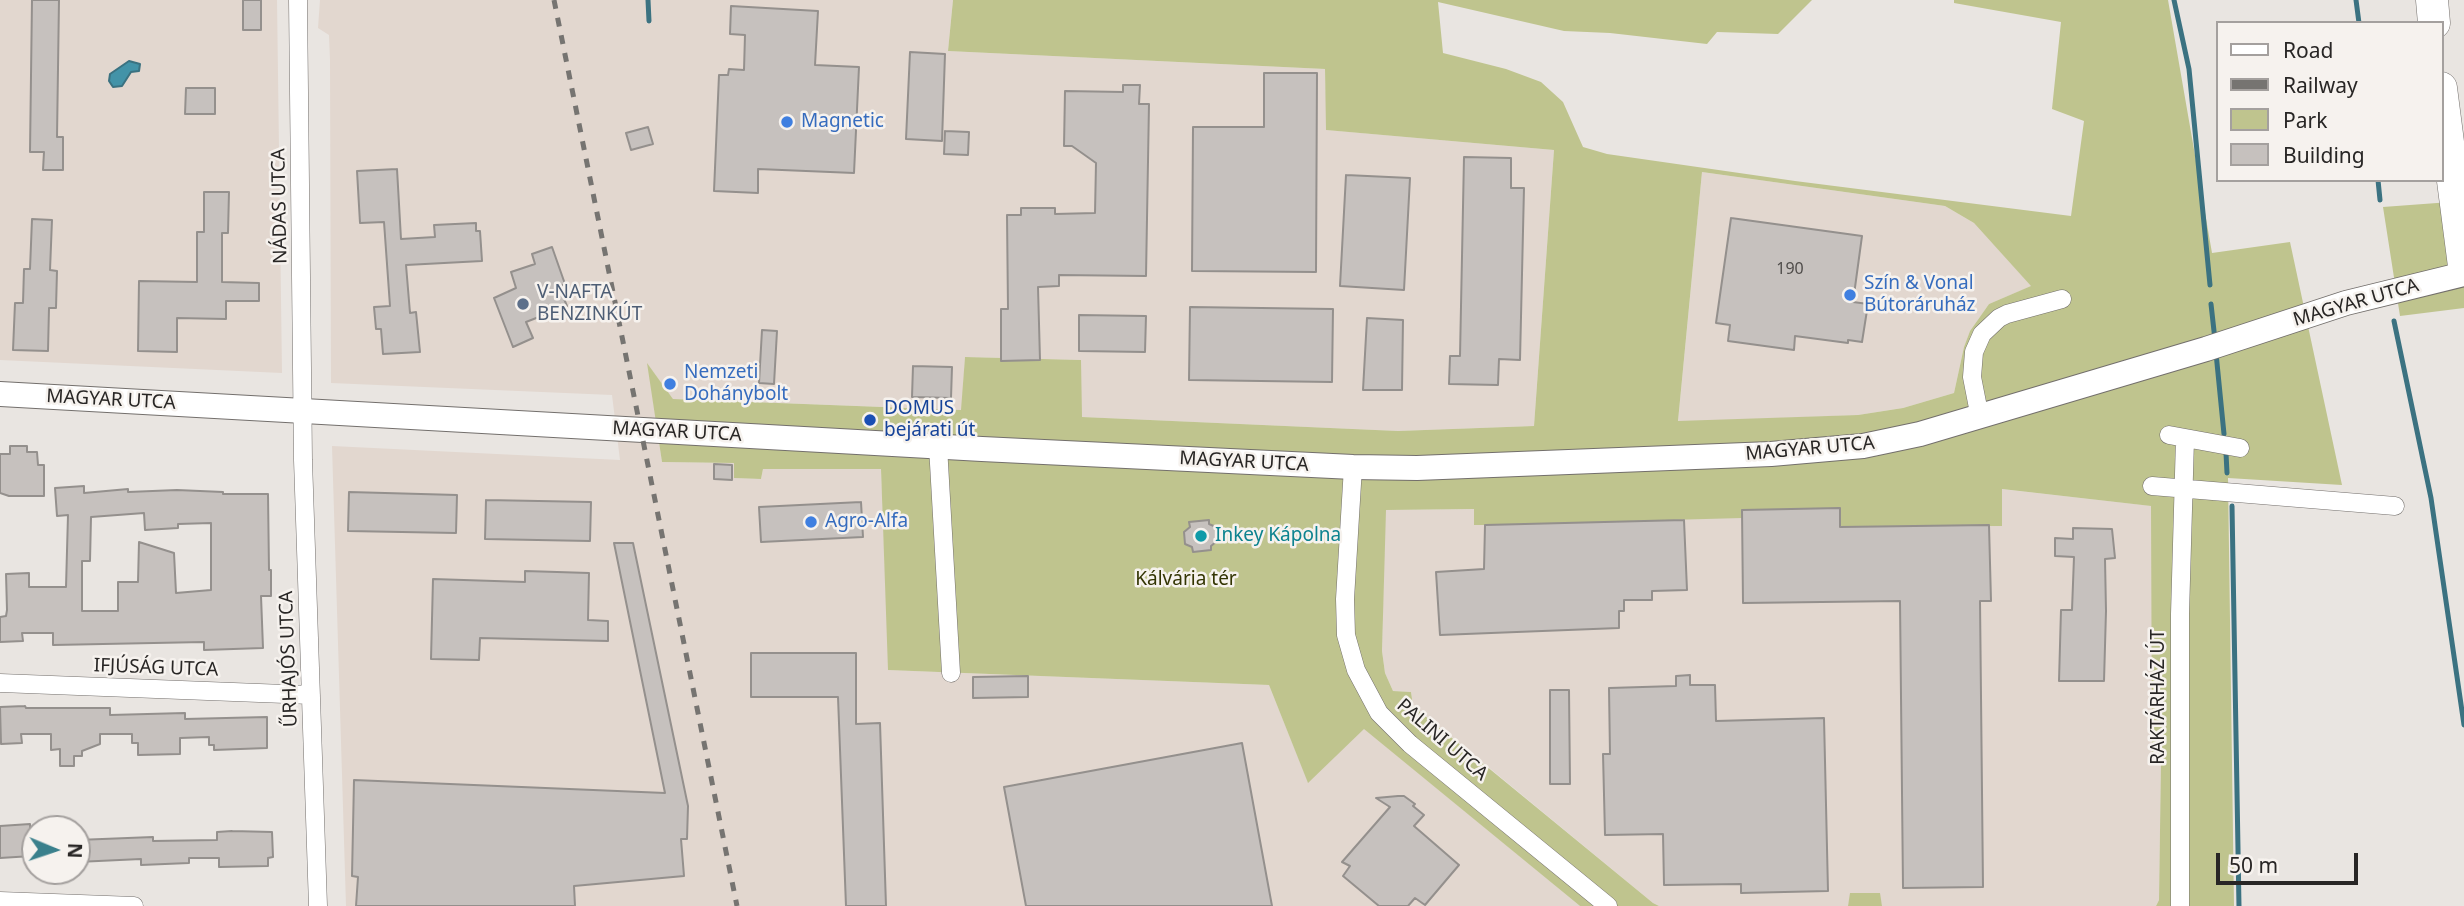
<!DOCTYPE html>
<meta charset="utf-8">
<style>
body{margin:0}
#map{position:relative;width:2464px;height:906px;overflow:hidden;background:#e9e5e1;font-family:"Noto Sans",sans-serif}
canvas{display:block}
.legend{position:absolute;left:2216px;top:21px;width:228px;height:161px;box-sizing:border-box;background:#f6f2ee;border:2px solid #a4a09e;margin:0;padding:9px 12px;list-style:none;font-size:21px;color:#282625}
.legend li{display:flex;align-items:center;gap:14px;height:35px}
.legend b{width:35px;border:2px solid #a4a09e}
.north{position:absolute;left:21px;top:815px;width:70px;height:70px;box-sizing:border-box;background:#f6f2ee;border:2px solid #a4a09e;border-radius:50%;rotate:92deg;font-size:19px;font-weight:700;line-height:28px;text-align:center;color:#282625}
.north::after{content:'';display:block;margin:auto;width:24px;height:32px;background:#3a808c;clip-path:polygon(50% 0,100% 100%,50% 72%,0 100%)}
.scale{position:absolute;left:2216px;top:853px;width:142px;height:32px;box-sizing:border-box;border:4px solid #282625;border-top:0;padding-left:9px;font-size:21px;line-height:24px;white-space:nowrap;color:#282625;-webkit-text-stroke:5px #f6f2ee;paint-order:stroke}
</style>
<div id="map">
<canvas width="2464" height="906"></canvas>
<ul class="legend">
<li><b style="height:9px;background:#fff"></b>Road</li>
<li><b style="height:9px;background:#767471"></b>Railway</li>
<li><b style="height:19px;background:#bfc48e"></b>Park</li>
<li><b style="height:19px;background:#c6c1be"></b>Building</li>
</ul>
<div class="north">N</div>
<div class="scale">50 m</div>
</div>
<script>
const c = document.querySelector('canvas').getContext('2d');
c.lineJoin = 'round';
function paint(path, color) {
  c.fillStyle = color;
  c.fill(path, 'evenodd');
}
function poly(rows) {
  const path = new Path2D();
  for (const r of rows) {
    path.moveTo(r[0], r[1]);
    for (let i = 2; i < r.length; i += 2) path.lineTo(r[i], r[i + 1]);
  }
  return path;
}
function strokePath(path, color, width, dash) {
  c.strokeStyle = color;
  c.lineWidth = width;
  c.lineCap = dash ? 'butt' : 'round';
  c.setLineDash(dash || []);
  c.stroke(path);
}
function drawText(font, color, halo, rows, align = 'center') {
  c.font = font + ' "Noto Sans",sans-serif';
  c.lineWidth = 5;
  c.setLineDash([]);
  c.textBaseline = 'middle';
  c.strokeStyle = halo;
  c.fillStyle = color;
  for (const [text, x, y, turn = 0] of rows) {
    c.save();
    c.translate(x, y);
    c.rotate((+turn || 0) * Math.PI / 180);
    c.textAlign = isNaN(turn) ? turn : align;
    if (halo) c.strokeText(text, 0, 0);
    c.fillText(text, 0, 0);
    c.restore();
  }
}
paint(poly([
 [0,0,277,0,282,373,0,360],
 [320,0,953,0,948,51,1325,69,1327,130,1554,150,1534,426,1398,431,1081,417,1081,360,965,357,962,410,673,399,648,365,662,462,735,463,735,478,761,479,763,469,881,469,889,670,1269,685,1308,782,1364,728,1580,906,346,906,332,446,620,460,612,395,331,383,330,60,329,35,318,28],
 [1702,172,1945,206,1974,223,2032,286,1989,304,1970,331,1964,347,1954,393,1903,408,1858,415,1678,422],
 [2001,489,2152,506,2152,752,2161,760,2159,900,2156,906,1882,906,1879,893,1851,893,1848,906,1659,906,1653,903,1413,705,1411,692,1393,691,1385,673,1382,651,1385,510,1474,509,1742,517,1742,510,1840,508,1840,527,2001,526]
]), '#e2d7cf');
paint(poly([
 [953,0,1812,0,1778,34,1717,32,1707,44,1610,33,1564,31,1438,2,1443,53,1506,69,1541,82,1563,102,1583,147,1607,154,1795,181,2071,216,2084,121,2052,109,2061,22,1954,3,1954,0,2168,0,2212,253,2290,242,2342,485,2228,478,2234,906,2156,906,2159,900,2161,760,2152,752,2151,506,2002,489,2002,526,1840,527,1839,508,1742,510,1742,518,1485,525,1474,525,1474,509,1386,510,1382,651,1385,673,1393,691,1411,692,1413,706,1653,903,1659,906,1580,906,1364,729,1308,783,1269,685,888,670,881,469,763,469,761,479,734,478,734,463,662,462,647,363,673,399,961,410,965,357,1081,360,1082,417,1398,431,1534,426,1554,150,1326,130,1325,69,948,51],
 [1702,172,1945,206,1974,223,2031,286,1989,304,1970,331,1964,347,1954,393,1903,408,1858,415,1678,421],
 [2464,201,2464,308,2400,316,2383,207],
 [1850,893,1880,893,1882,906,1848,906]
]), '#bfc48e');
const water = poly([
 [129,61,140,64,139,71,131,72,122,86,113,87,109,81,110,74,129,61]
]);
paint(water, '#4393a8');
strokePath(water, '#3b7281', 2);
strokePath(poly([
 [648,0,649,21],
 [2174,0,2189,69,2210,285],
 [2356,0,2359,23],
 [2378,180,2380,200],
 [2211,304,2215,340],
 [2394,321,2431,498,2464,725],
 [2216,353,2224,434],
 [2226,453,2227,473],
 [2232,506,2239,906]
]), '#3b7281', 5);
const building = poly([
 [32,0,59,0,57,137,63,137,63,170,43,170,44,152,30,152,32,0],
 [243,0,261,0,261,30,243,30,243,0],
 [731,6,818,11,815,65,859,67,854,173,758,169,758,193,714,191,719,75,728,75,729,69,744,70,745,35,730,34,731,6],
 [910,52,945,54,942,141,906,139,910,52],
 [1264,73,1317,73,1316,272,1192,271,1193,127,1264,127,1264,73],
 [1123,85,1140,85,1139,104,1149,104,1146,276,1059,275,1059,286,1038,287,1040,360,1001,361,1001,309,1008,309,1007,215,1021,215,1021,208,1055,208,1055,214,1095,213,1096,163,1072,146,1064,146,1065,91,1123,92,1123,85],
 [186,88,215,88,215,114,185,114,186,88],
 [648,127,653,144,631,150,626,133,648,127],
 [945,131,969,132,968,155,944,154,945,131],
 [1464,157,1511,158,1511,188,1524,188,1520,360,1499,359,1498,385,1449,384,1450,356,1460,356,1464,157],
 [397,169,401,239,435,237,434,225,476,223,476,231,480,231,482,261,406,265,410,313,416,312,420,352,383,354,381,329,376,329,374,307,390,306,384,222,360,223,357,171,397,169],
 [1346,175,1410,178,1404,290,1340,286,1346,175],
 [204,192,229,192,228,233,222,233,222,282,259,283,259,301,226,301,226,319,177,318,177,352,138,351,139,281,197,282,197,232,204,232,204,192],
 [1731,218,1862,236,1853,302,1868,304,1862,342,1848,340,1848,343,1795,336,1794,350,1728,341,1730,325,1716,323,1731,218],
 [32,219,52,220,50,270,57,271,56,308,49,308,48,351,13,350,15,303,23,303,24,269,30,269,32,219],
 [552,247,565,284,559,287,567,306,526,322,533,338,513,347,494,298,516,288,511,272,535,264,532,254,552,247],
 [1190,307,1333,309,1332,382,1189,380,1190,307],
 [1079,315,1146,316,1145,352,1079,351,1079,315],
 [1367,318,1403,320,1402,390,1363,390,1367,318],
 [762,330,777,331,774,384,759,383,762,330],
 [913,366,952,367,951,398,912,397,913,366],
 [10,446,27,446,27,452,37,452,38,465,44,465,44,496,9,496,0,493,0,454,10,454,10,446],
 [714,464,732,465,732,480,714,479,714,464],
 [84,486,84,493,128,489,128,492,177,490,223,492,223,494,268,494,269,570,271,570,271,596,261,596,263,648,204,650,204,642,53,645,53,633,22,633,23,641,0,642,0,617,6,616,7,610,6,574,29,573,29,587,66,587,68,515,57,516,55,488,84,486],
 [144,513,145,530,178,528,178,524,211,523,211,590,176,593,174,553,139,542,138,582,118,582,118,611,82,611,82,561,90,561,91,517,144,513],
 [349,492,457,495,456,533,348,531,349,492],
 [486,500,591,502,590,541,485,539,486,500],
 [861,502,863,537,761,542,759,507,861,502],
 [1840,508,1840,527,1989,525,1991,601,1980,601,1983,887,1903,888,1900,601,1743,603,1742,510,1840,508],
 [1209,520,1209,524,1216,527,1217,541,1211,546,1211,550,1193,552,1192,547,1185,544,1184,532,1190,527,1189,522,1209,520],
 [1684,520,1687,590,1652,591,1652,600,1624,600,1624,611,1619,611,1619,628,1440,635,1436,572,1484,569,1485,525,1684,520],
 [2073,528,2112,529,2115,558,2105,559,2106,611,2104,681,2059,681,2061,610,2072,610,2074,557,2055,556,2055,538,2073,539,2073,528],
 [614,543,633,543,688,806,687,839,681,839,684,876,574,886,575,906,356,906,358,877,352,876,354,780,665,793,614,543],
 [525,571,589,573,588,620,608,621,608,641,480,638,479,660,431,659,433,579,525,582,525,571],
 [751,653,856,653,856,724,880,723,886,906,846,906,838,697,751,697,751,653],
 [1690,675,1690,685,1715,685,1716,721,1824,718,1828,891,1741,893,1741,884,1664,885,1663,834,1605,835,1603,754,1610,754,1609,688,1676,686,1676,676,1690,675],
 [1028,676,1028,697,973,698,973,677,1028,676],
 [1550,690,1569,690,1570,784,1550,784,1550,690],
 [25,706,26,708,110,708,110,715,185,713,185,719,267,717,267,748,214,750,214,745,209,745,209,737,180,738,180,754,138,755,138,743,132,743,132,734,100,734,100,744,82,751,82,756,74,756,74,766,60,766,60,749,51,750,51,734,21,734,22,743,1,744,0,707,25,706],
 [1242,743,1272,906,1026,906,1004,787,1242,743],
 [1398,796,1404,796,1415,804,1413,806,1424,815,1414,826,1459,865,1425,905,1415,898,1408,906,1379,906,1343,876,1350,866,1342,862,1390,807,1376,798,1398,796],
 [30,824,32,856,0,858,0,826,30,824],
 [232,831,272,832,273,857,268,858,268,866,219,867,219,858,189,858,189,863,141,865,141,859,77,862,77,840,153,837,153,841,217,840,217,832,232,831]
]);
paint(building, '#c6c1be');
strokePath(building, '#94908d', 2);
const minor = poly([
 [298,0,303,460,318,906],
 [1980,418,1972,377,1974,352,1982,334,1999,318,2007,314,2062,299],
 [2169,435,2240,448],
 [938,446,951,673],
 [1353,467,1345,599,1346,635,1356,670,1379,713,1410,744,1608,906],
 [2152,486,2395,506],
 [0,683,311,695],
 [0,901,134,906],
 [2180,906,2180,614,2185,439]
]);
const secondary = poly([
 [0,394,982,449,1353,467,1417,468,1771,454,1863,446,1920,434,2206,349,2346,303,2464,274]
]);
const motorway = poly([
 [2432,0,2434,23],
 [2441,88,2464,266]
]);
strokePath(minor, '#736f6c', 19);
strokePath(secondary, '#736f6c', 26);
strokePath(motorway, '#736f6c', 33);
strokePath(minor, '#fff', 18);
strokePath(secondary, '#fff', 24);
strokePath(motorway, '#fff', 32);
strokePath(poly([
 [554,0,737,906]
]), '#767471', 5, [9, 9]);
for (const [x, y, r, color] of [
 [787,122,7,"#3f7fe0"],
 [1850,295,7,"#3f7fe0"],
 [523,304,7,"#5c6f8a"],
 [670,384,7,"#3f7fe0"],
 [870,420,7,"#1a4fb4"],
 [811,522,7,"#3f7fe0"],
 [1201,536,7,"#0f9aa8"]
]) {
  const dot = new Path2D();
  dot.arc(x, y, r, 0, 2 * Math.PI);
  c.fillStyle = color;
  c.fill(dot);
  strokePath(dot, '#f6f2ee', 2.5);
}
drawText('16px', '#504d4b', null, [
 ["190",1790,269]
]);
drawText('19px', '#366cbe', '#f6f2ee', [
 ["Magnetic",801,122],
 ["Szín & Vonal",1864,284],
 ["Bútoráruház",1864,306],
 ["Nemzeti",684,373],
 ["Dohánybolt",684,395],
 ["Agro-Alfa",825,522]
], 'left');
drawText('19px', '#282625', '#f6f2ee', [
 ["NÁDAS UTCA",280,206,-91],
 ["MAGYAR UTCA",2356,303,-16],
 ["MAGYAR UTCA",111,400,3],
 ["MAGYAR UTCA",677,432,3],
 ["MAGYAR UTCA",1810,449,-5],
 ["MAGYAR UTCA",1244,462,3],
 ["ŰRHAJÓS UTCA",289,659,-92],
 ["IFJÚSÁG UTCA",156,668,2],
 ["RAKTÁRHÁZ ÚT",2159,697,-90],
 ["PALINI UTCA",1442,740,41]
]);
drawText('19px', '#4e5e75', '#f6f2ee', [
 ["V-NAFTA",537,293],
 ["BENZINKÚT",537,315]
], 'left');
drawText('19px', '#164399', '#f6f2ee', [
 ["DOMUS",884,409],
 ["bejárati út",884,431]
], 'left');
drawText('19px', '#0d838f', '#f6f2ee', [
 ["Inkey Kápolna",1215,536]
], 'left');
drawText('19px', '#333503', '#f6f2ee', [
 ["Kálvária tér",1186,580]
]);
</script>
